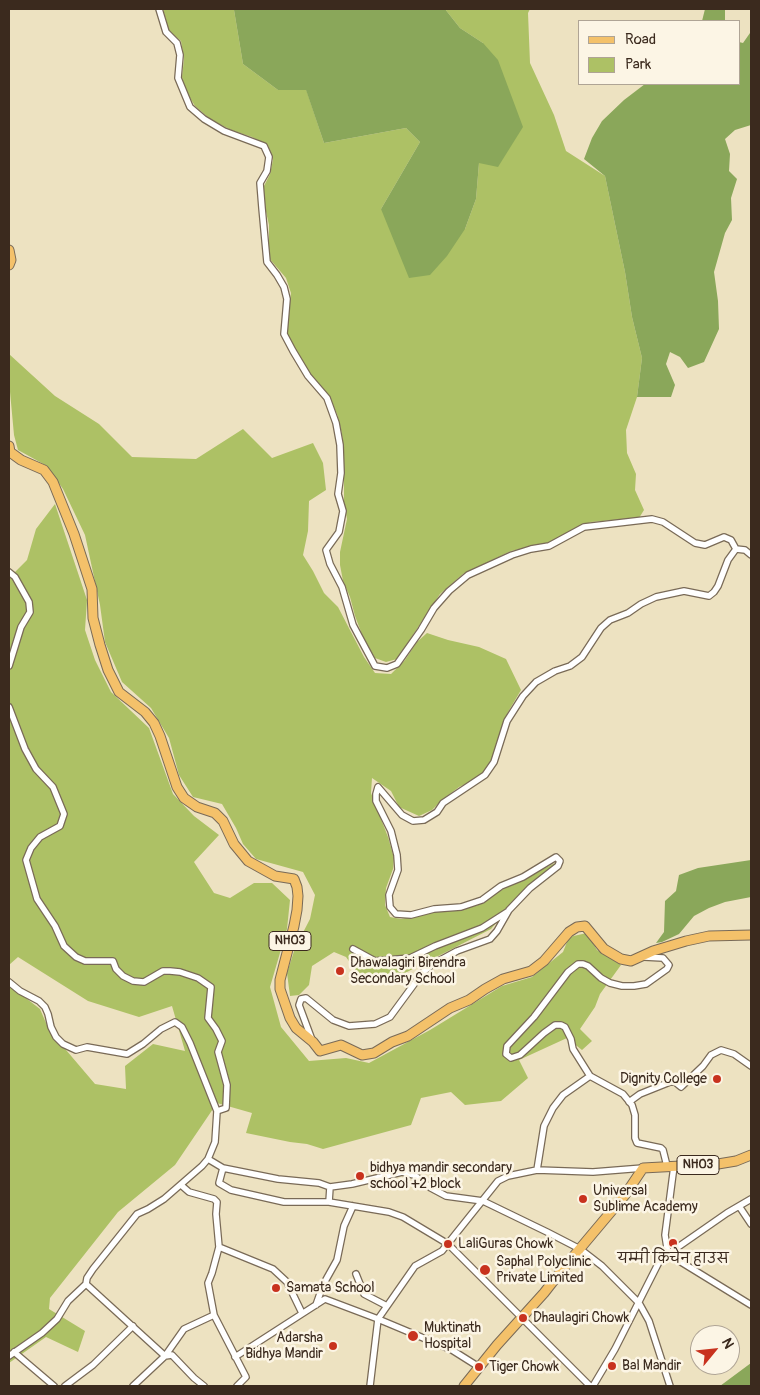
<!DOCTYPE html>
<meta charset="utf-8">
<style>
body{margin:0}
#map{position:relative;width:760px;height:1395px;overflow:hidden;background:#ede2c1;font-family:Pangolin,sans-serif}
canvas{display:block}
.frame{position:absolute;inset:0;border:10px solid #3b2a1e;pointer-events:none}
.legend{position:absolute;left:578px;top:20px;width:162px;height:65px;box-sizing:border-box;background:#fcf5e5;border:1px solid #afa495;margin:0;padding:6px 9px;list-style:none;font-size:15px;color:#3b2a1e}
.legend li{display:flex;align-items:center;gap:10px;height:25px}
.legend b{width:25px;border:1px solid #afa495}
.north{position:absolute;left:690px;top:1325px;width:50px;height:50px;box-sizing:border-box;background:#fcf5e5;border:1px solid #afa495;border-radius:50%;rotate:62deg;font-size:14px;font-weight:700;line-height:20px;text-align:center;color:#3b2a1e}
.north::after{content:'';display:block;margin:auto;width:18px;height:22px;background:#c8321e;clip-path:polygon(50% 0,100% 100%,50% 72%,0 100%)}
</style>
<div id="map">
<canvas width="760" height="1395"></canvas>
<div class="frame"></div>
<ul class="legend">
<li><b style="height:6px;background:#f4c16a"></b>Road</li>
<li><b style="height:14px;background:#adc165"></b>Park</li>
</ul>
<div class="north">N</div>
</div>
<script>
const c = document.querySelector('canvas').getContext('2d');
c.lineJoin = 'round';
function paint(path, color) {
  c.fillStyle = color;
  c.fill(path, 'evenodd');
}
function poly(rows) {
  const path = new Path2D();
  for (const r of rows) {
    path.moveTo(r[0], r[1]);
    for (let i = 2; i < r.length; i += 2) path.lineTo(r[i], r[i + 1]);
  }
  return path;
}
function strokePath(path, color, width, dash) {
  c.strokeStyle = color;
  c.lineWidth = width;
  c.lineCap = dash ? 'butt' : 'round';
  c.setLineDash(dash || []);
  c.stroke(path);
}
function drawText(font, color, halo, rows, align = 'center') {
  c.font = font + ' Pangolin,"Playpen Sans Deva",sans-serif';
  c.lineWidth = 5;
  c.setLineDash([]);
  c.textBaseline = 'middle';
  c.strokeStyle = halo;
  c.fillStyle = color;
  for (const [text, x, y, turn = 0] of rows) {
    c.save();
    c.translate(x, y);
    c.rotate((+turn || 0) * Math.PI / 180);
    c.textAlign = isNaN(turn) ? turn : align;
    if (halo) c.strokeText(text, 0, 0);
    c.fillText(text, 0, 0);
    c.restore();
  }
}
paint(poly([
 [163,9,234,10,243,64,278,90,306,89,324,143,406,128,420,142,381,209,465,229,476,199,479,163,483,43,460,28,445,9,530,9,528,13,530,63,554,115,566,151,605,176,625,272,632,317,642,358,637,397,626,430,627,453,636,474,635,490,644,510,639,518,591,522,548,543,511,551,463,574,440,594,397,659,386,662,375,658,363,637,355,616,350,597,343,581,340,565,340,552,347,519,344,503,344,458,342,434,337,414,328,395,307,370,292,346,286,331,291,293,286,278,269,258,269,225,264,203,263,188,270,174,273,160,268,146,252,137,231,130,210,119,195,106,185,90,182,77,184,59,181,41,169,31],
 [9,354,55,396,99,424,132,457,196,459,243,429,272,458,313,443,323,463,326,490,309,501,308,531,303,555,313,571,324,593,338,607,364,657,375,673,391,674,405,660,417,642,427,633,448,640,479,647,506,659,521,690,508,712,492,760,485,771,474,780,459,787,442,800,432,810,419,816,399,807,391,791,372,778,371,793,388,837,394,858,393,869,386,888,385,905,390,917,401,919,439,911,461,910,478,905,494,894,555,863,552,868,520,895,491,929,405,973,383,979,361,978,346,957,334,952,312,966,309,985,299,995,290,996,287,973,295,948,310,919,315,895,303,872,256,859,243,844,236,828,222,804,193,797,179,775,169,738,151,708,122,682,105,642,100,605,85,535,63,489,47,466,18,450,14,435,9,381],
 [55,504,87,600,85,630,95,660,111,692,149,728,173,794,194,816,219,835,194,862,214,893,230,898,254,883,272,883,290,900,287,929,270,987,281,1027,309,1061,346,1058,369,1063,430,1030,502,986,532,977,563,952,569,937,587,933,597,950,621,965,600,994,595,1007,580,1029,592,1041,582,1050,567,1038,519,1060,528,1078,501,1101,465,1105,451,1092,421,1098,411,1125,323,1149,307,1144,290,1142,246,1133,252,1113,217,1103,175,1165,118,1212,50,1298,49,1309,85,1331,78,1352,46,1337,9,1363,9,985,40,1009,49,1030,95,1084,126,1089,125,1066,153,1044,185,1051,172,1006,139,1017,88,1001,18,957,9,965,9,573,15,572,27,560,36,529]
]), '#adc165');
paint(poly([
 [219,9,445,9,460,28,483,43,498,60,523,127,498,167,479,163,476,199,465,229,447,256,430,275,409,278,381,209,420,142,406,128,324,143,306,90,278,90,243,64,234,10],
 [705,9,725,9,725,21,702,21],
 [750,33,751,33,751,125,735,130,725,139,730,154,729,171,737,179,731,198,732,220,725,233,714,272,718,301,719,329,704,362,688,368,680,357,670,352,666,364,675,385,671,397,637,397,642,358,632,317,625,272,605,176,584,159,592,138,602,121,624,100,645,84,739,84,739,42,743,43],
 [751,860,751,897,725,902,709,908,694,916,679,934,662,942,656,943,664,932,665,901,676,891,679,875,698,868],
 [751,1363,751,1386,720,1386]
]), '#8aa75a');
const street = poly([
 [159,9,166,32,177,43,180,55,178,78,190,107,204,119,224,131,264,146,269,157,267,171,260,183,262,208,267,262,277,275,284,287,287,299,284,334,293,351,308,376,327,398,336,423,340,445,341,473,338,494,343,511,339,532,326,550,330,564,342,587,353,625,375,666,387,668,397,664,421,630,434,608,449,591,468,575,512,555,531,549,549,546,584,527,652,519,663,522,695,543,705,545,724,537,731,540,736,549,728,560,718,586,714,592,709,596,684,591,656,597,641,604,628,613,610,620,601,628,582,657,570,666,555,671,536,682,523,696,507,721,494,762,485,775,443,803,437,812,424,820,413,821,402,815,378,787,376,794,376,801,391,831,397,855,398,870,389,895,390,907,396,914,411,915,434,909,461,907,482,900,501,886,523,877,556,857,560,861,558,866,530,888,509,910,497,931,490,939,457,951,433,964,423,972,390,1017,375,1024,349,1026,333,1020,306,998,301,999,299,1005,312,1040],
 [736,549,745,550,751,555],
 [9,572,15,577,29,602,30,612,21,627,9,666],
 [9,707,25,749,36,769,53,787,64,814,60,826,40,837,31,848,26,860,37,899,55,926,64,946,76,957,85,961,113,961,116,969,123,976,133,981,144,982,163,971,170,971,180,972,198,978,211,987,208,1018,216,1029,222,1041,218,1052,227,1085,226,1108,217,1111],
 [353,949,375,961,410,958,435,946,482,928,507,912],
 [9,982,20,991,39,1001,45,1007,48,1014,51,1027,56,1037,63,1044,76,1050,87,1047,127,1054,143,1044,161,1029,175,1022,182,1027,190,1043,217,1111,215,1142,208,1159,202,1166,164,1199,148,1209,137,1214,93,1269,87,1278,86,1284,68,1301,57,1319,42,1333,9,1356],
 [590,1076,623,1094,632,1105,635,1115,635,1138,637,1143,661,1148,663,1150,667,1166],
 [629,1102,640,1094,670,1082,675,1082,681,1087,682,1086,703,1066,711,1055,721,1050,734,1054,751,1066],
 [208,1159,223,1168,278,1179,319,1183,330,1187,352,1184,402,1172,414,1175,431,1188,446,1196,483,1201,547,1232,580,1249,602,1266,639,1303,649,1321,670,1386],
 [223,1168,219,1183,231,1190,284,1202,329,1202,389,1212,403,1217,448,1244,590,1386],
 [537,1170,544,1126,553,1108,563,1095,590,1076,573,1049,571,1039,565,1027,561,1025,555,1025,544,1033,520,1055,511,1058,506,1054,507,1046,534,1017,568,972,578,964,583,964,588,966,601,978,610,983,622,986,634,986,646,984,667,969,669,965,663,958,644,957],
 [181,1185,189,1192,214,1199,217,1202,216,1214,219,1247,212,1273,208,1283,214,1315,246,1377,237,1386],
 [329,1202,330,1187],
 [739,1206,751,1224],
 [219,1247,273,1269,287,1282,302,1313],
 [668,1254,727,1213,751,1199],
 [668,1254,751,1305],
 [356,1274,364,1294,387,1306],
 [86,1284,165,1356,172,1355,194,1378,204,1386],
 [316,1305,323,1285,337,1260,344,1226,353,1206],
 [14,1352,54,1386],
 [235,1357,325,1299,378,1319,452,1350,479,1367],
 [65,1386,93,1365,133,1326],
 [133,1386,165,1356,184,1329,214,1315],
 [370,1386,378,1319,415,1266,442,1251,498,1181,508,1176,537,1170,593,1172,643,1168],
 [593,1386,615,1349,659,1262,668,1254,665,1235,674,1166]
]);
const primary = poly([
 [9,250,11,260,9,265],
 [9,446,10,452,21,460,44,470,53,482,74,534,92,589,93,618,100,645,108,670,119,692,145,712,154,723,160,736,177,787,184,798,197,807,215,813,223,821,234,844,248,861,275,876,294,879,297,887,298,896,297,910,294,926,280,980,280,989,290,1018,296,1028,313,1042,320,1051,341,1045,362,1055,374,1053,392,1042,408,1036,450,1008,469,1000,485,989,503,979,531,971,544,961,569,932,577,927,585,926,604,949,621,959,631,961,653,951,686,941,709,936,751,935],
 [464,1386,497,1345,544,1293,562,1270,625,1195,643,1168,718,1164,736,1161,751,1155]
]);
strokePath(street, '#796a57', 8);
strokePath(primary, '#796a57', 11);
strokePath(street, '#fff', 5.5);
strokePath(primary, '#f4c16a', 9);
for (const [x, y, r, color] of [
 [340,971,5,"#c8321e"],
 [717,1079,5,"#c8321e"],
 [360,1176,5,"#c8321e"],
 [583,1199,5,"#c8321e"],
 [673,1243,5,"#c8321e"],
 [448,1244,5,"#c8321e"],
 [485,1270,6,"#c8321e"],
 [276,1288,5,"#c8321e"],
 [523,1318,5,"#c8321e"],
 [413,1336,6,"#c8321e"],
 [333,1346,5,"#c8321e"],
 [612,1366,5,"#c8321e"],
 [479,1367,5,"#c8321e"]
]) {
  const dot = new Path2D();
  dot.arc(x, y, r, 0, 2 * Math.PI);
  c.fillStyle = color;
  c.fill(dot);
  strokePath(dot, '#fcf5e5', 2);
}
for (const [x, y, w] of [
 [290,941,42],
 [698,1165,42]
]) {
  const box = new Path2D();
  box.roundRect(x - w / 2, y - 9.5, w, 19, 4);
  c.fillStyle = '#fcf5e5';
  c.fill(box);
  strokePath(box, '#3b2a1e', 1);
}
drawText('bold 12px', '#3b2a1e', null, [
 ["NH03",290,941],
 ["NH03",698,1165]
]);
drawText('14px', '#3b2a1e', '#fcf5e5', [
 ["Dhawalagiri Birendra",350,963],
 ["Secondary School",350,979],
 ["Dignity College",707,1079,"right"],
 ["bidhya mandir secondary",370,1168],
 ["school +2 block",370,1184],
 ["Universal",593,1191],
 ["Sublime Academy",593,1207],
 ["LaliGuras Chowk",458,1244],
 ["यम्मी किचेन हाउस",673,1259,"center"],
 ["Saphal Polyclinic",496,1262],
 ["Private Limited",496,1278],
 ["Samata School",286,1288],
 ["Dhaulagiri Chowk",533,1318],
 ["Muktinath",424,1328],
 ["Hospital",424,1344],
 ["Adarsha",323,1338,"right"],
 ["Bidhya Mandir",323,1354,"right"],
 ["Bal Mandir",622,1366],
 ["Tiger Chowk",489,1367]
], 'left');
</script>
